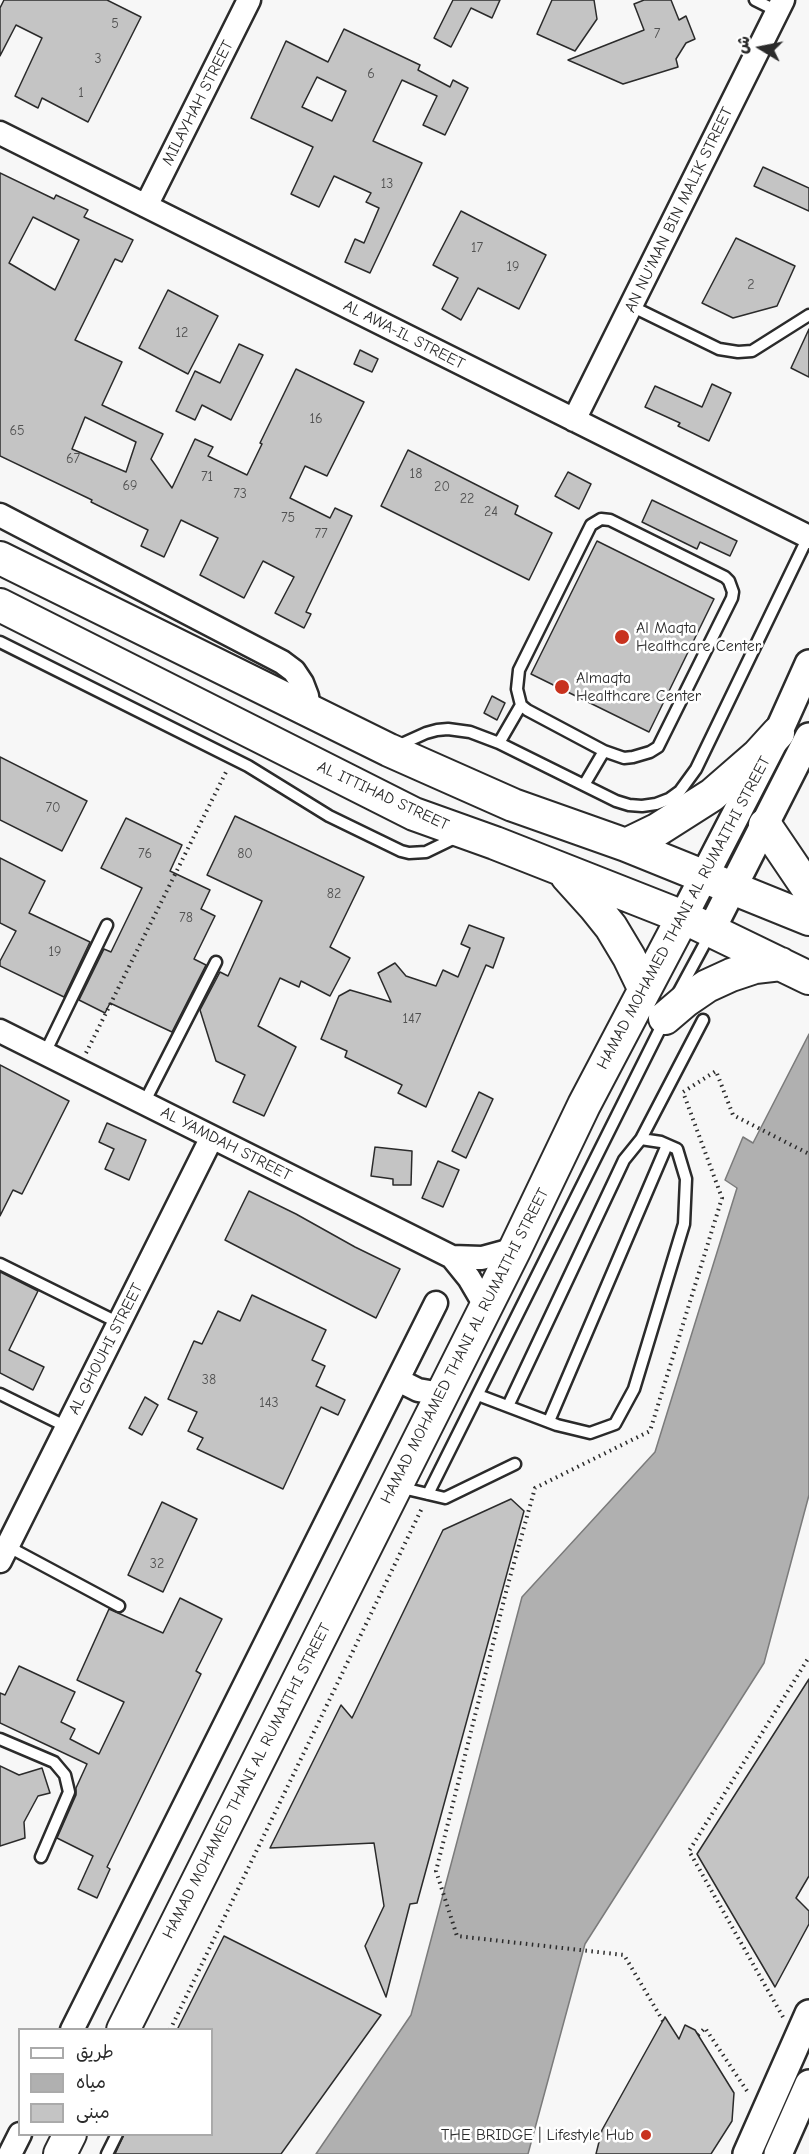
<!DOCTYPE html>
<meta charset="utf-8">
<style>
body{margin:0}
#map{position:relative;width:809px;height:2154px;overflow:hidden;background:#f7f7f7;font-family:"Comic Neue","Playpen Sans Arabic",sans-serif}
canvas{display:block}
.legend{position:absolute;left:18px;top:2028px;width:195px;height:108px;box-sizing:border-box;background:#fff;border:2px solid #aaa;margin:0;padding:8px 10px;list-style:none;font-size:18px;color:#2b2b2b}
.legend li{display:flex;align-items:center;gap:12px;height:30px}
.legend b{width:30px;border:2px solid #aaa}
.north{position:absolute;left:731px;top:18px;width:60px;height:60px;-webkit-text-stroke:4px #fff;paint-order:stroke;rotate:280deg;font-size:16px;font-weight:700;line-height:24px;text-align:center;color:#2b2b2b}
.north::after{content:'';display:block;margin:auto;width:21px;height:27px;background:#2b2b2b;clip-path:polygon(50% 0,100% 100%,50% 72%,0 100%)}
</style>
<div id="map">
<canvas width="809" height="2154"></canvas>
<ul class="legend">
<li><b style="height:8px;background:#fff"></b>طريق</li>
<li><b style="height:16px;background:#b0b0b0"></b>مياه</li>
<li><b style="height:16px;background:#c4c4c4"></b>مبنى</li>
</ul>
<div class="north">ش</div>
</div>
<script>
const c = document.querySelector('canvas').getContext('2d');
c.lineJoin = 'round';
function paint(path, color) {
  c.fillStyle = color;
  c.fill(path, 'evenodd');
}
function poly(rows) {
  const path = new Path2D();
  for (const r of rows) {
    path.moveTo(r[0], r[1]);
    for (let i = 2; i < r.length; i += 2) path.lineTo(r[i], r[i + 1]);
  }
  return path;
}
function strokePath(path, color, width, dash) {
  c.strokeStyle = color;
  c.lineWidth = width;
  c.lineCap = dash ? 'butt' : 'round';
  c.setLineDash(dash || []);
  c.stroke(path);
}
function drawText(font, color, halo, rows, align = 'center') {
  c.font = font + ' "Comic Neue",sans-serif';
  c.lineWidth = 5;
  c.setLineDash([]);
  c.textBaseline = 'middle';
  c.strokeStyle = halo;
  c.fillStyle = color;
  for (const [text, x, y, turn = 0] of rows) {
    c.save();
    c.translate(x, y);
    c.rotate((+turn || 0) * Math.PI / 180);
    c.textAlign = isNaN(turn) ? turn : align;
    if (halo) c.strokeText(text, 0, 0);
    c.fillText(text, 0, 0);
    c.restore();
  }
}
const water = poly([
 [809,1034,809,1495,764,1663,585,1944,528,2154,316,2154,411,2015,522,1597,655,1452,737,1188,725,1180,743,1137,753,1143,809,1034]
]);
paint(water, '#b0b0b0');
strokePath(water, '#7b7b7b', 1.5);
const building = poly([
 [4,0,107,0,141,17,88,122,42,98,38,108,15,96,42,38,16,25,0,56,0,8,4,0],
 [453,0,500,0,492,18,471,8,451,47,434,38,453,0],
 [552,0,594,0,597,19,575,51,537,34,552,0],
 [644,0,671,0,679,20,686,16,695,39,686,43,676,59,678,67,623,84,568,60,644,30,634,4,644,0],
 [344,29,420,65,418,70,450,87,453,80,468,88,445,135,423,125,437,96,402,80,373,141,422,163,370,273,345,262,355,239,364,243,379,208,366,202,371,193,334,176,319,207,291,194,313,147,251,118,286,41,328,62,344,29],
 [317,77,346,91,332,121,302,107,317,77],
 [763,167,809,188,809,211,754,186,763,167],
 [0,173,54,199,56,195,88,210,84,217,133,240,122,262,115,259,75,340,122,362,102,405,163,434,151,459,172,488,195,439,213,447,208,456,247,475,262,444,260,443,296,369,364,402,327,476,305,466,290,498,330,518,335,508,352,516,306,612,311,614,304,628,275,613,294,577,263,561,244,598,200,575,218,538,181,520,164,557,141,546,148,530,91,502,92,500,0,456,0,173],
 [33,217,79,240,55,290,9,263,33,217],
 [85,417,136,442,126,472,72,449,85,417],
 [461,211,546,255,519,309,478,288,461,320,442,309,458,278,433,265,461,211],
 [736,238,795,266,777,306,733,318,702,303,736,238],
 [168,290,218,316,188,374,139,348,168,290],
 [809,329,809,377,791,368,809,329],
 [239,344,263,355,231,420,202,405,195,420,176,411,195,371,220,383,239,344],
 [360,350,378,359,372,372,354,364,360,350],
 [712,384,731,393,709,441,678,426,680,423,645,407,655,386,702,407,712,384],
 [408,450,518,506,515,514,552,533,529,580,381,506,408,450],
 [568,472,591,484,579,509,555,496,568,472],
 [652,500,737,541,730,556,700,542,697,549,642,522,652,500],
 [597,541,714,599,649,732,531,674,597,541],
 [492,696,505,703,497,720,484,713,492,696],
 [0,757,87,801,62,851,0,820,0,757],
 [235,816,364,877,330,947,350,958,330,996,301,981,299,987,280,978,258,1026,296,1047,264,1116,233,1102,245,1075,216,1061,200,1010,220,972,228,976,262,901,207,875,235,816],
 [126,818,182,845,170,871,210,890,201,909,215,916,194,959,206,965,172,1032,110,1003,105,1013,79,1000,104,949,111,952,142,888,101,868,126,818],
 [0,858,45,881,29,913,90,942,64,997,0,966,0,961,16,931,0,923,0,858],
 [469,925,504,938,493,968,486,965,426,1107,398,1093,402,1085,345,1057,347,1051,321,1039,339,996,350,990,391,1002,378,973,395,963,406,976,436,986,443,970,458,977,470,948,461,944,469,925],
 [0,1065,69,1101,22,1194,13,1190,0,1216,0,1065],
 [479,1092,493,1099,466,1158,452,1151,479,1092],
 [107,1123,146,1140,129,1180,105,1169,114,1149,99,1142,107,1123],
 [375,1147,412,1151,411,1185,393,1185,393,1179,371,1176,375,1147],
 [438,1161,459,1170,443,1207,422,1198,438,1161],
 [249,1191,296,1214,355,1247,400,1269,376,1318,225,1240,249,1191],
 [0,1272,38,1291,9,1350,44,1367,33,1390,0,1373,0,1272],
 [252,1295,326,1330,312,1360,325,1366,316,1386,345,1400,338,1415,321,1407,283,1489,197,1449,203,1438,188,1431,197,1412,168,1399,194,1341,202,1344,218,1311,240,1321,252,1295],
 [145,1397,158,1405,142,1435,129,1428,145,1397],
 [511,1499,524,1511,417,1903,410,1904,386,1997,365,1946,384,1906,374,1843,270,1848,341,1705,352,1718,443,1530,511,1499],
 [162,1502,197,1519,163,1592,128,1575,162,1502],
 [180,1598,222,1619,196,1671,201,1674,107,1867,110,1869,97,1898,78,1889,93,1856,57,1838,76,1795,76,1788,87,1764,0,1723,0,1693,5,1695,19,1666,75,1692,61,1722,75,1729,70,1739,99,1754,124,1702,77,1680,109,1609,163,1633,180,1598],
 [809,1679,809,1876,796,1898,809,1911,809,1924,775,1987,697,1854,809,1679],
 [0,1766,19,1775,42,1768,50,1793,38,1796,24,1822,25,1838,0,1846,0,1766],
 [224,1936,381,2015,281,2154,115,2154,124,2134,212,2134,212,2030,177,2030,224,1936],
 [665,2017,679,2039,685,2025,695,2030,734,2093,732,2121,711,2154,596,2154,602,2130,665,2017]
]);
paint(building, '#c4c4c4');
strokePath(building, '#2b2b2b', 1.5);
const service = poly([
 [755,0,777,11],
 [631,306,719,349,738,352,752,351,809,315],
 [601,519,610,520,725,577,729,581,733,592,732,598,658,747,650,752,633,757,624,758,604,751,527,710,521,705,517,689,519,670,591,525,601,519],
 [0,642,248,766,329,816,401,851,409,853,426,852,459,836],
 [499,743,521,705],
 [395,747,426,733,437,730,448,729,470,732,499,743,616,801,629,805,642,806,656,804,669,799,680,791,696,769,808,537],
 [584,785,604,751],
 [677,995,711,932],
 [45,1053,107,925],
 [144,1103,216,962],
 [641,1139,703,1020],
 [0,1264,119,1323],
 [0,1394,67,1427],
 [478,1395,557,1425,590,1433,615,1424,634,1389,684,1224,686,1179,677,1149,661,1142,641,1139,624,1160,508,1406],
 [549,1421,667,1145],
 [398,1487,445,1498,515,1464],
 [428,1494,665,1019],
 [7,1546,119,1606],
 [0,1739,54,1762,65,1775,69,1792,41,1857],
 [107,2154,117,2134]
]);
const minor = poly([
 [0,133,809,537],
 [146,206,249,0],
 [574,420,783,0],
 [0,515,282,662,294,671,302,683,307,696,309,711],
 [0,1031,452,1257,469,1278,486,1307],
 [452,1257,482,1258,515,1249],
 [398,1380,418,1390,441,1394],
 [0,1561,212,1137],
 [72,2030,436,1303],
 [10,2154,20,2134]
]);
const tertiary = poly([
 [683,917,778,733,809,664],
 [711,930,809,737],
 [747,2154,809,2014],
 [778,2154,809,2084]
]);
const secondary = poly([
 [0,558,389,750,513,805,626,845,809,919],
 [0,605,414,814,495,843,683,917,809,978],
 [765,825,809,890],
 [626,845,657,830,712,795,758,755,778,733],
 [567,876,595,907,611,927,629,957,644,988],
 [665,1018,685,1001,707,986,731,975,755,967,781,964],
 [123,2030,515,1249,584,1105,683,917],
 [60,2154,70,2134]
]);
strokePath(service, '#2b2b2b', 15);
strokePath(minor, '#2b2b2b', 27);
strokePath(tertiary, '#2b2b2b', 32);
strokePath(secondary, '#2b2b2b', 36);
strokePath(poly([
 [86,1053,227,770],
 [783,2017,689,1851,809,1657],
 [663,2021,624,1955,457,1936,436,1871,507,1588,535,1488,650,1431,722,1198,683,1092,716,1071,733,1115,809,1154],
 [170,2030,423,1506],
 [698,2035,705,2028,749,2094]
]), '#2b2b2b', 4, [1.5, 4.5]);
strokePath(service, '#fff', 10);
strokePath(minor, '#fff', 22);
strokePath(tertiary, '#fff', 27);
strokePath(secondary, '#fff', 32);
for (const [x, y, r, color] of [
 [622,637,8,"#c8321e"],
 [562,687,8,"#c8321e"],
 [646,2135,6,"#c8321e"]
]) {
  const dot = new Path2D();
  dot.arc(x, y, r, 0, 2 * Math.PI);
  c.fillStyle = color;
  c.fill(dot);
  strokePath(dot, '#fff', 2);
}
drawText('14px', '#515151', null, [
 ["5",115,24],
 ["7",657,34],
 ["3",98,59],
 ["6",371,74],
 ["1",81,93],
 ["13",387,184],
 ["17",477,248],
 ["19",513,267],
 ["2",751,285],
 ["12",182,333],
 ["16",316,419],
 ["65",17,431],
 ["67",73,459],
 ["18",416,474],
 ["71",207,477],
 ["69",130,486],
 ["20",442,487],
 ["73",240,494],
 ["22",467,499],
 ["24",491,512],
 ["75",288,518],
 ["77",321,534],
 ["70",53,808],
 ["76",145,854],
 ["80",245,854],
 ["82",334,894],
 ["78",186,918],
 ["19",55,952],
 ["147",412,1019],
 ["38",209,1380],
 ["143",269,1403],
 ["32",157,1564]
]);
drawText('16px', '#2b2b2b', '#fff', [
 ["MILAYHAH STREET",198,103,-63],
 ["AN NU'MAN BIN MALIK STREET",679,210,-64],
 ["AL AWA-IL STREET",404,335,27],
 ["AL ITTIHAD STREET",383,796,25],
 ["HAMAD MOHAMED THANI AL RUMAITHI STREET",684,913,-62],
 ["AL YAMDAH STREET",226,1144,27],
 ["HAMAD MOHAMED THANI AL RUMAITHI STREET",465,1346,-63],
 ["AL GHOUHI STREET",106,1349,-63],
 ["HAMAD MOHAMED THANI AL RUMAITHI STREET",247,1781,-63]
]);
drawText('16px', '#2b2b2b', '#fff', [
 ["Al Maqta",636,628],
 ["Healthcare Center",636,646],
 ["Almaqta",576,678],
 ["Healthcare Center",576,696],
 ["THE BRIDGE | Lifestyle Hub",634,2135,"right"]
], 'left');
</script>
